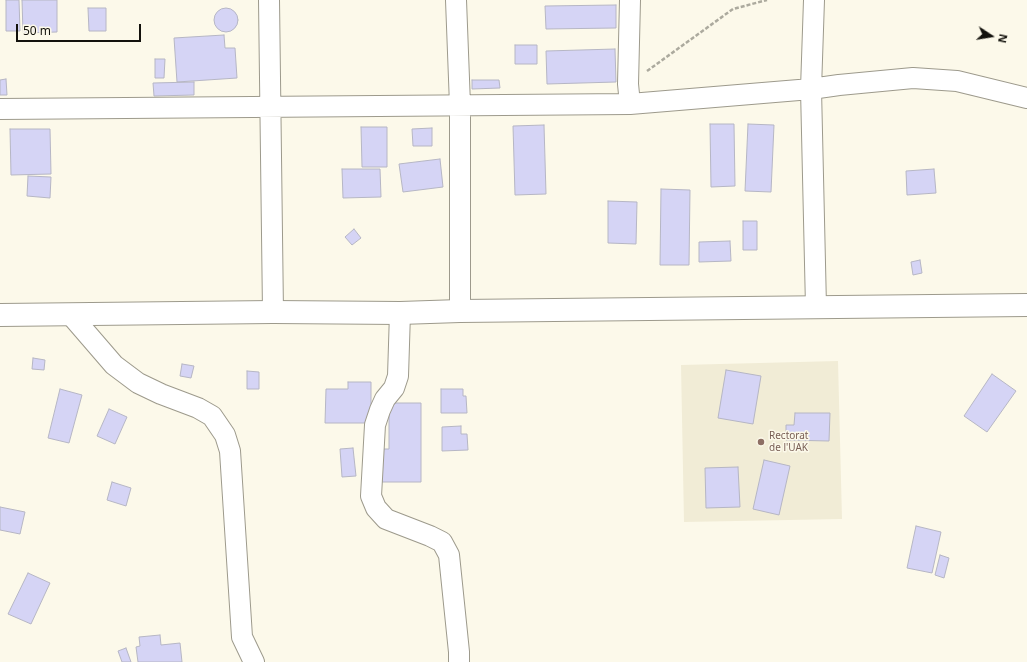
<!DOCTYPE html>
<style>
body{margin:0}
#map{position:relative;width:1027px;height:662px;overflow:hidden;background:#fcf9ea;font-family:"Noto Sans",sans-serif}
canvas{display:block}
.north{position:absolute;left:971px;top:16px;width:40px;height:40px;-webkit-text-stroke:3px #fcf9ea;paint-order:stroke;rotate:102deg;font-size:11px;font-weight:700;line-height:16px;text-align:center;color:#13120d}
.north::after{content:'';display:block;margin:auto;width:14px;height:18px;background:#13120d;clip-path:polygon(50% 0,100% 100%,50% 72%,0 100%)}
.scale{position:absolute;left:16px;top:24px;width:125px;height:18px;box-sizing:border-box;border:2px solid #13120d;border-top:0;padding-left:5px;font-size:12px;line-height:14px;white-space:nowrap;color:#13120d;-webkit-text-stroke:3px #fcf9ea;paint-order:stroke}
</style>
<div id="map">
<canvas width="1027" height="662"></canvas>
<div class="north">N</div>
<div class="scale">50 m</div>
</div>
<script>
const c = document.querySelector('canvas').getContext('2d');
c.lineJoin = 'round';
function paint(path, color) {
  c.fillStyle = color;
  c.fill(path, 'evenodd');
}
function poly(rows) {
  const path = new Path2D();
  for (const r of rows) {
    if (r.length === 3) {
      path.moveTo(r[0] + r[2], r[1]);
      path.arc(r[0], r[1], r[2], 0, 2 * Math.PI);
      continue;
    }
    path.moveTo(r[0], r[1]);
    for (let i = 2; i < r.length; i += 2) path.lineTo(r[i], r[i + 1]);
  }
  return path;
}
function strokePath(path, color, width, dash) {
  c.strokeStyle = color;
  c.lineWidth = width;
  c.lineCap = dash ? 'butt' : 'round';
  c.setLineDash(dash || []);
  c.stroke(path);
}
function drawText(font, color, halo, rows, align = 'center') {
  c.font = font + ' "Noto Sans",sans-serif';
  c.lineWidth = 3;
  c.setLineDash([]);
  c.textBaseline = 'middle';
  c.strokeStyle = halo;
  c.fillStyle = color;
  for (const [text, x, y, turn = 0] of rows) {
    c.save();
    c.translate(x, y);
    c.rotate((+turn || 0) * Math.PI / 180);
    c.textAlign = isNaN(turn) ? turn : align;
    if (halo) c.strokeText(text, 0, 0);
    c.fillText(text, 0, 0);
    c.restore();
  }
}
paint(poly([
 [838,361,842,519,684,522,681,365]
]), '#f1ecd6');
const building = poly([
 [6,0,19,0,20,31,6,31,6,0],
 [22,0,57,0,57,32,23,33,22,0],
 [616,5,616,28,546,29,545,6,616,5],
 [88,8,106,8,106,31,89,31,88,8],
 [226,20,12],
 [224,35,225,48,235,48,237,78,177,82,174,38,224,35],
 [515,45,537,45,537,64,515,64,515,45],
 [615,49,616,82,547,84,546,51,615,49],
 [155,59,165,59,164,78,155,78,155,59],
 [6,79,7,95,0,95,0,80,6,79],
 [472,80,499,80,500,88,472,89,472,80],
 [194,82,194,95,154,96,153,83,194,82],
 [710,124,734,124,735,186,711,187,710,124],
 [748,124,774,125,771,192,745,191,748,124],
 [544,125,546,194,515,195,513,126,544,125],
 [361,127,387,127,387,167,362,167,361,127],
 [432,128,432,146,413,146,412,129,432,128],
 [10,129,50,129,51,174,11,175,10,129],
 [440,159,443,187,403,192,399,164,440,159],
 [342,169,380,169,381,197,343,198,342,169],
 [934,169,936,193,907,195,906,171,934,169],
 [28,176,51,177,50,198,27,196,28,176],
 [661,189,690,190,689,265,660,265,661,189],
 [608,201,637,202,636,244,608,243,608,201],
 [743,221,757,221,757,250,743,250,743,221],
 [354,229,361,238,352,245,345,237,354,229],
 [730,241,731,261,699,262,699,242,730,241],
 [920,260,922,273,913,275,911,262,920,260],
 [33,358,45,360,44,370,32,369,33,358],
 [182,364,194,366,191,378,180,376,182,364],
 [726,370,761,376,753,424,718,418,726,370],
 [247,371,259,372,259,389,247,389,247,371],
 [992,374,1016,391,987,432,964,416,992,374],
 [348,382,371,382,371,423,325,423,326,389,348,389,348,382],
 [60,389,82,395,69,443,48,438,60,389],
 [441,389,463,389,463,396,466,396,467,413,441,413,441,389],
 [389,403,421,403,421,482,382,482,382,449,389,449,389,403],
 [109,409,127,417,115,444,97,436,109,409],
 [795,413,830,413,829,441,786,440,786,425,794,425,795,413],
 [461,426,461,434,467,434,468,450,442,451,442,427,461,426],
 [353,448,356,476,342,477,340,449,353,448],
 [764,460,790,466,779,515,753,509,764,460],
 [738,467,740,507,706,508,705,468,738,467],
 [112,482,131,488,126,506,107,500,112,482],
 [0,507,25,512,20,534,0,530,0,507],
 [916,526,941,532,932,573,907,568,916,526],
 [940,555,949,558,944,578,935,575,940,555],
 [28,573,50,583,31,624,8,614,28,573],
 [160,635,161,645,180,643,182,662,138,662,136,647,140,646,139,637,160,635],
 [126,648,131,662,122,662,118,651,126,648]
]);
paint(building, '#d5d4f5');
strokePath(building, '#b6b6c4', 1);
const street = poly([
 [269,0,273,312],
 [456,0,460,105,460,311],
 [630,0,628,84,630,104],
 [814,0,811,89,816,307],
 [0,109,630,104,811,89,839,85,913,78,957,81,1027,98],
 [400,313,398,376,394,388,385,399,380,410,375,425,371,496,376,508,386,519,430,536,442,542,449,555,459,652,459,662],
 [70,314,114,365,138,383,161,394,198,408,212,416,225,435,230,451,242,637,254,662]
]);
const primary = poly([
 [0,315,273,312,400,313,460,311,1027,305]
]);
strokePath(street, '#9d9a8c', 22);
strokePath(primary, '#9d9a8c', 24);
strokePath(poly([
 [647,71,733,9,767,0]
]), '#acaa9e', 2.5, [4, 2]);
strokePath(street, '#fff', 20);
strokePath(primary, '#fff', 22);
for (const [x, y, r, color] of [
 [761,442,4,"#8d6e63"]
]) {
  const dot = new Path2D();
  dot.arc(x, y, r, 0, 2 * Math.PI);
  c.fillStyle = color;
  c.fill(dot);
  strokePath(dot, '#fcf9ea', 1.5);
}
drawText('10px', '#785e54', '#fcf9ea', [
 ["Rectorat",769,436],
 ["de l'UAK",769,448]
], 'left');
</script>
